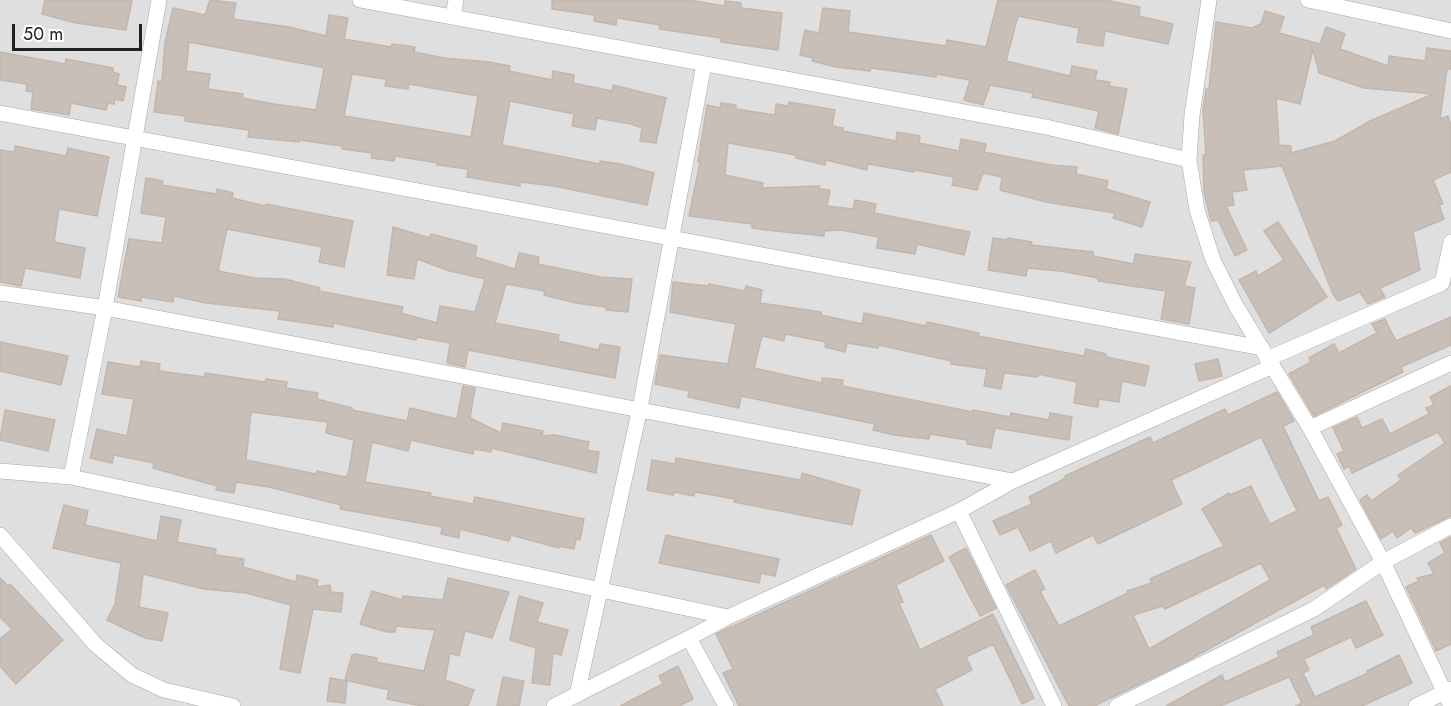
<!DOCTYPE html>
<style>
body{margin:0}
#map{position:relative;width:1451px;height:706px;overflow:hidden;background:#f2efe9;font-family:Jost,sans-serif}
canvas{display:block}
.scale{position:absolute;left:12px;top:24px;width:130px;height:27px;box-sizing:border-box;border:3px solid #222;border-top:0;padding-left:8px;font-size:18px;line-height:21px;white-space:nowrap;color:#222;-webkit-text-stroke:4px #fff;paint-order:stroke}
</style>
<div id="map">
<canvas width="1451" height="706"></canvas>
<div class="scale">50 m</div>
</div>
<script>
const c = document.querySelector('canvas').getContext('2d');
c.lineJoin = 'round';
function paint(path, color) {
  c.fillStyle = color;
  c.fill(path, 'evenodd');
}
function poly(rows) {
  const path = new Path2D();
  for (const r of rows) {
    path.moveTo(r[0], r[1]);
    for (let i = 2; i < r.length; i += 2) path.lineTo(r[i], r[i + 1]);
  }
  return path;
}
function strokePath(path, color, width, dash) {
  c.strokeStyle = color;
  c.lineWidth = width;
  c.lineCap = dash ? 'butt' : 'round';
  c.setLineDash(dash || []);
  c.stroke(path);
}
paint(poly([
 [0,0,1451,0,1451,706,0,706]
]), '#e0dfdf');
const building = poly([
 [45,0,132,0,126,30,76,23,42,14,45,0],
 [210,0,236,3,233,19,289,27,326,36,329,15,348,18,344,39,391,47,392,44,415,47,414,52,444,58,489,62,510,66,509,71,552,80,553,71,574,75,573,83,612,91,613,85,666,98,656,143,640,141,642,128,631,124,597,118,595,130,572,126,574,114,510,101,502,145,600,164,600,161,621,164,654,173,647,205,554,186,520,182,520,186,467,177,468,169,437,165,438,163,395,156,394,161,371,158,372,153,342,149,342,146,299,140,299,142,248,137,249,130,185,121,185,116,154,112,158,81,162,82,165,43,173,8,205,15,210,0],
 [189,42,321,67,324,69,316,110,274,104,242,98,243,94,208,89,210,74,186,71,189,42],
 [352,74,386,79,385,86,408,89,409,84,478,96,471,137,344,116,352,74],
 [552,0,688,0,725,6,725,1,741,3,741,8,782,13,778,50,721,42,721,38,659,29,660,25,617,18,616,25,594,21,595,15,552,9,552,0],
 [998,0,1105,0,1140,7,1139,16,1173,24,1168,44,1105,31,1103,46,1077,42,1079,28,1018,16,1006,61,1070,76,1072,66,1097,71,1095,80,1110,82,1109,86,1127,89,1118,134,1095,128,1099,111,1032,97,1033,93,990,85,983,105,964,100,970,80,936,74,936,77,871,68,870,71,836,67,812,61,813,58,800,55,805,30,819,33,823,8,850,11,848,32,946,46,947,40,986,47,998,0],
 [1265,11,1284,17,1279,33,1320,44,1326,27,1345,34,1340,49,1388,66,1389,56,1425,61,1427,48,1451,51,1451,69,1447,69,1440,119,1448,116,1451,126,1451,172,1433,180,1443,204,1439,205,1444,219,1413,232,1420,270,1380,288,1385,297,1368,304,1360,292,1338,301,1333,294,1282,166,1243,170,1247,190,1232,192,1234,205,1226,206,1247,250,1235,256,1218,220,1211,221,1204,192,1203,155,1206,155,1203,109,1206,89,1209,89,1216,22,1252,28,1261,24,1265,11],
 [1313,49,1319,73,1364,88,1433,94,1370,121,1335,141,1291,153,1291,146,1279,145,1276,98,1300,104,1313,49],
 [0,52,65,64,66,59,113,68,113,72,119,74,117,85,126,87,123,101,115,99,114,104,108,103,106,110,71,103,69,115,31,109,33,92,26,91,27,84,0,80,0,52],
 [789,102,835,110,832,126,843,128,843,131,896,141,897,132,920,136,919,143,959,151,961,139,986,144,984,152,1051,165,1077,167,1076,174,1108,181,1106,189,1150,202,1142,227,1113,218,1115,213,1046,202,1000,190,1002,177,983,173,977,190,952,185,954,177,914,170,914,172,868,164,867,170,826,160,825,165,796,158,796,155,728,143,725,175,763,183,762,188,820,186,819,189,830,190,827,206,853,209,855,200,876,204,874,213,970,232,964,255,917,244,915,254,877,248,878,237,841,230,824,231,824,236,766,230,752,228,752,224,689,216,700,162,698,162,707,105,720,108,721,103,736,105,736,109,775,115,776,104,788,106,789,102],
 [15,146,66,156,68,148,109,157,97,216,59,209,54,242,85,248,80,278,25,268,21,286,0,282,0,150,14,152,15,146],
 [146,178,163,181,162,185,216,194,217,189,233,193,232,198,265,206,266,204,353,221,344,267,319,262,322,247,227,229,218,271,255,278,285,279,320,288,319,291,403,307,401,313,437,323,440,306,475,312,485,279,450,271,417,259,414,279,387,275,393,227,430,238,431,234,477,246,475,257,515,269,519,253,539,257,538,264,600,277,632,279,628,312,606,310,606,307,576,303,544,295,545,291,506,284,495,323,559,335,558,341,599,350,600,344,620,347,615,378,468,350,465,367,447,363,450,343,417,337,416,340,333,323,333,327,278,319,280,311,206,303,174,296,173,302,141,297,141,301,118,297,129,239,162,243,166,217,141,213,146,178],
 [1278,222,1327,297,1269,333,1239,280,1256,271,1258,276,1284,260,1264,231,1278,222],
 [993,238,1007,240,1008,238,1032,242,1031,245,1093,252,1093,256,1134,264,1135,254,1191,262,1184,286,1195,288,1189,324,1161,319,1166,291,1098,281,1098,278,1060,271,1027,268,1026,276,988,270,993,238],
 [673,282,708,286,709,284,745,291,746,286,762,290,760,303,821,312,821,315,862,324,864,313,926,326,927,322,979,333,978,336,1084,356,1086,349,1106,354,1106,357,1149,366,1145,386,1122,381,1119,402,1099,399,1098,407,1074,403,1077,382,1038,374,1038,377,1004,373,1001,389,984,386,987,369,951,364,952,361,879,345,878,348,847,343,845,352,825,347,826,342,785,334,784,341,762,336,754,368,822,383,822,378,843,380,842,386,973,412,973,410,1010,417,1011,413,1049,420,1050,413,1072,417,1069,440,995,428,991,448,967,444,967,440,930,434,929,439,894,435,873,430,875,424,741,396,739,408,688,397,689,391,655,384,660,355,728,364,736,324,670,312,673,282],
 [1451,317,1451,345,1401,367,1403,372,1314,416,1289,374,1311,362,1309,358,1334,344,1339,353,1377,333,1372,324,1385,319,1396,341,1451,317],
 [0,342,68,356,61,385,0,371,0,342],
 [1218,359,1222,376,1199,381,1195,364,1218,359],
 [141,361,160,364,159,371,205,377,205,373,265,382,266,379,287,382,286,388,318,393,317,399,352,408,352,410,407,421,410,408,457,419,463,386,475,388,470,418,501,433,503,423,543,431,542,436,555,435,589,442,587,450,599,452,596,473,491,448,491,452,474,449,473,454,411,440,408,451,372,442,365,482,431,493,430,496,473,504,475,497,584,519,580,540,576,539,574,549,559,546,559,548,511,535,509,541,460,529,459,538,441,534,442,527,340,509,341,505,269,487,236,482,234,493,216,490,217,486,153,468,154,463,114,455,112,463,90,458,97,429,127,436,134,399,102,394,108,362,140,367,141,361],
 [251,412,328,422,326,433,354,440,348,475,345,477,317,471,316,474,246,460,251,412],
 [1451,386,1451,516,1415,533,1411,528,1397,538,1393,531,1381,539,1360,500,1367,495,1371,501,1401,480,1398,475,1445,443,1438,432,1352,473,1349,466,1344,469,1337,454,1344,451,1333,428,1357,417,1362,428,1382,419,1390,434,1429,414,1426,408,1434,405,1430,397,1451,386],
 [1277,392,1294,421,1283,426,1319,501,1328,497,1342,525,1336,528,1356,569,1326,589,1324,585,1185,662,1094,706,1069,706,1006,585,1035,570,1045,589,1040,591,1059,626,1128,593,1127,591,1152,583,1150,579,1224,546,1202,509,1229,493,1230,495,1251,486,1270,524,1297,511,1261,437,1171,480,1182,504,1098,544,1093,535,1056,553,1051,541,1030,551,1018,527,1000,535,993,521,1032,504,1029,497,1066,478,1065,476,1150,437,1153,443,1225,409,1228,415,1277,392],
 [1261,563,1270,580,1149,649,1133,615,1163,606,1165,609,1261,563],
 [5,410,55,420,48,451,0,440,5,410],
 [676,458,801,480,802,473,860,490,852,525,734,502,735,499,695,492,694,496,674,492,673,495,647,490,652,460,675,464,676,458],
 [64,505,88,511,85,525,157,541,161,516,181,520,177,542,216,549,215,555,244,559,243,567,296,582,297,575,318,580,317,587,330,585,331,592,343,593,341,612,313,609,300,673,280,669,291,605,246,593,204,589,143,574,139,607,168,613,162,641,145,638,107,620,115,604,121,563,53,548,64,505],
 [666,535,779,559,775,576,761,573,759,583,659,563,666,535],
 [931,535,944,561,896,585,903,602,899,603,920,650,993,614,1034,698,1022,704,993,644,966,657,972,670,935,689,943,706,739,706,723,673,733,669,716,634,931,535],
 [1451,537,1451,644,1436,651,1406,587,1419,581,1417,578,1434,574,1428,563,1445,553,1440,543,1451,537],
 [966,548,996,608,980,616,949,557,966,548],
 [0,578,8,586,10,584,63,640,16,684,0,666,0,639,12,629,0,617,0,578],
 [448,578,509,592,492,638,465,631,459,656,450,653,445,680,474,690,468,706,422,706,387,699,389,690,345,680,352,655,356,654,377,658,376,662,424,671,435,630,396,626,395,632,387,632,360,624,372,591,402,600,403,596,443,600,448,578],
 [519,596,543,603,537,622,568,630,561,655,553,653,550,685,532,683,536,648,510,640,519,596],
 [1366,601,1383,635,1356,648,1351,637,1304,659,1309,670,1303,673,1315,697,1368,673,1367,671,1399,655,1412,683,1362,706,1296,706,1302,703,1289,677,1220,706,1166,706,1222,675,1225,682,1279,657,1277,652,1314,635,1311,627,1366,601],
 [678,666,693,699,679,706,620,706,663,684,659,676,678,666],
 [503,677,524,681,519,706,497,706,503,677],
 [330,678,347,681,345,703,327,701,330,678]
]);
paint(building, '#c7bfb8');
strokePath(building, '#c4b6ab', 1.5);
const minor = poly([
 [360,0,1046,127,1189,160],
 [1209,0,1192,115,1189,160,1197,210,1213,260,1236,306,1310,428,1383,562,1451,706],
 [1308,0,1451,31],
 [453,17,456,0],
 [0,113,1262,348],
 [0,293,105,308,1013,481],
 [1267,359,1442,283,1451,242],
 [1310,428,1451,363],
 [0,471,71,477,728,617],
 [71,477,105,308,159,0],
 [959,511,1054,706],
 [0,535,96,645,132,675,164,690,233,706],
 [689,638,728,617,959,511,1013,481,1273,366],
 [577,695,640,408,704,64],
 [554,706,689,638,726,706],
 [1117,706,1314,609,1383,562,1451,526],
 [1416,706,1451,689]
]);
strokePath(minor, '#a9a9a9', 16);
strokePath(minor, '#fff', 15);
</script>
